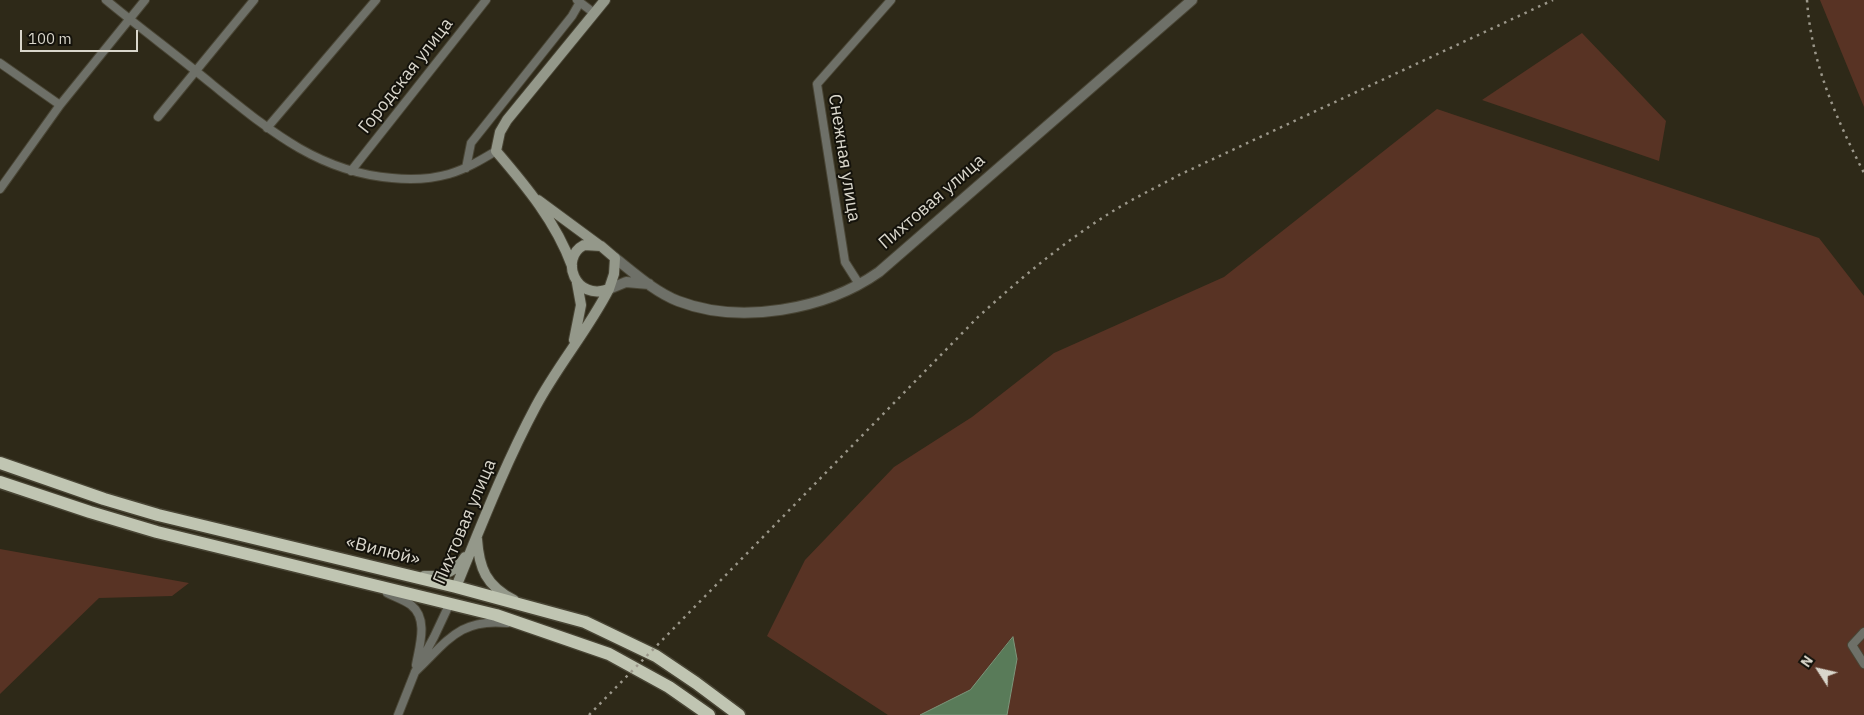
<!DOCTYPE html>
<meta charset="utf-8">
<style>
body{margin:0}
#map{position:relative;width:1864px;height:715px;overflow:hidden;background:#2e2918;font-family:"IBM Plex Sans",sans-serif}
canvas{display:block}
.north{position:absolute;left:1794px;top:645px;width:50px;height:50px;-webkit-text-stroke:4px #14120b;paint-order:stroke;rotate:305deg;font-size:14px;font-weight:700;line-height:20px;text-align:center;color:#d9d6cb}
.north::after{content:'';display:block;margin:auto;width:18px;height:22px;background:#d9d6cb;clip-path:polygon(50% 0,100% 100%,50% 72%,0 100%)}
.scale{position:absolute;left:20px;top:30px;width:118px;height:22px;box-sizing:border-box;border:2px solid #d9d6cb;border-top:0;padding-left:6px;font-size:15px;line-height:18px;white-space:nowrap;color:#d9d6cb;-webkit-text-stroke:4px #14120b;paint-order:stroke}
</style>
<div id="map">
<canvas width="1864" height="715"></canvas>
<div class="north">N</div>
<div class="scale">100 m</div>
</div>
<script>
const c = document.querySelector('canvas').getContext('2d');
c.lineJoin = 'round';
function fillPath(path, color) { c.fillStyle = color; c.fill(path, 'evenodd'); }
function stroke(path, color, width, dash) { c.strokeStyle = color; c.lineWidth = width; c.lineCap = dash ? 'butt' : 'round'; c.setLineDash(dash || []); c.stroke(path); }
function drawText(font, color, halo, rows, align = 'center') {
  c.font = font + ' "IBM Plex Sans",sans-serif'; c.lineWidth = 4; c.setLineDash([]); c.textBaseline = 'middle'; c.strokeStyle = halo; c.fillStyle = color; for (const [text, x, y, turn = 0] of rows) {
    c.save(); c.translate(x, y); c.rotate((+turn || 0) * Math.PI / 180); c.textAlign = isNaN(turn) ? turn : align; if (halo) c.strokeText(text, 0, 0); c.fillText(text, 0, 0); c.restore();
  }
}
const green = new Path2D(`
 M1820,0H1864V107Z
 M1582,33L1666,121L1659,161L1482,100Z
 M1437,109L1819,238L1864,296V715H1007L1017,659L1012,637L970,690L920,715H888L767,636L805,560L894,467L972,417L1054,353L1224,277Z
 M0,549L189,583L172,596L99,598L0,694Z`);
const water = new Path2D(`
 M1013,637L1017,659L1007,715H920L970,690Z`);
const minor = new Path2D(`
 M106,0C141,29 178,56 213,85C269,130 318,172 392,178C410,180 431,179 449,174C466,169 481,160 496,151
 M577,0L594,13
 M0,63L60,105
 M158,117L254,0
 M267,128L376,0
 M466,168L471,143L572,16L580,2
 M351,171L486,0
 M0,189L60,105L145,0
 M859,284L845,262L817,84L891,0
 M387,593C395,597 404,600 411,605C429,619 419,647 416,665
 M1864,632L1852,645L1864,664
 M415,672C447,642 459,618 507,623
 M398,715L415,672L434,637L450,603`);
const tertiary = new Path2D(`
 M615,258C634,273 655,292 678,301C740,325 825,310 879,272L1192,0
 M609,289L626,282L649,284`);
const secondary = new Path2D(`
 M538,200L599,245
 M584,245L601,246L615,258L614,274L609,289C575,302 559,258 584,245Z
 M572,266C556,222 526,186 496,151L500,132L507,120L605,0
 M574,340L581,305L577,283
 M477,539C479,568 486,586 514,600
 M424,576C441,577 456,572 465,557
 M456,587C481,526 505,464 536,406C558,365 588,330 609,289`);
const trunk = new Path2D(`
 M0,463L104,499L158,515L456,587L585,622L656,656L696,683L739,715
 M0,482L90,512L157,532L496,615L609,654L669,687L709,715`);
const rail = new Path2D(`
 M1807,0C1811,62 1836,118 1864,173
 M589,715L978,317C1022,277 1067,239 1118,208C1138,196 1159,186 1179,175L1553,0`);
const streetNames = [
 ["Городская улица",406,76,-52],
 ["Снежная улица",844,158,81],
 ["Пихтовая улица",932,202,-41],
 ["Пихтовая улица",465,522,-67],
 ["«Вилюй»",383,551,14]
];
fillPath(green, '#583324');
fillPath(water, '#597b59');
stroke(water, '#7f967b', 1);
stroke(minor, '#494535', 10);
stroke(tertiary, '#494535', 12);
stroke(secondary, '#494535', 12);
stroke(trunk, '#494535', 15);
stroke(minor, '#6e7068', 8);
stroke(tertiary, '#6e7068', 10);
stroke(secondary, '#94988a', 10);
stroke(trunk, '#c0c5b2', 12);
stroke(rail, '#9b978a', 2.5, [2.5, 5]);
drawText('18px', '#d9d6cb', '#14120b', streetNames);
</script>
